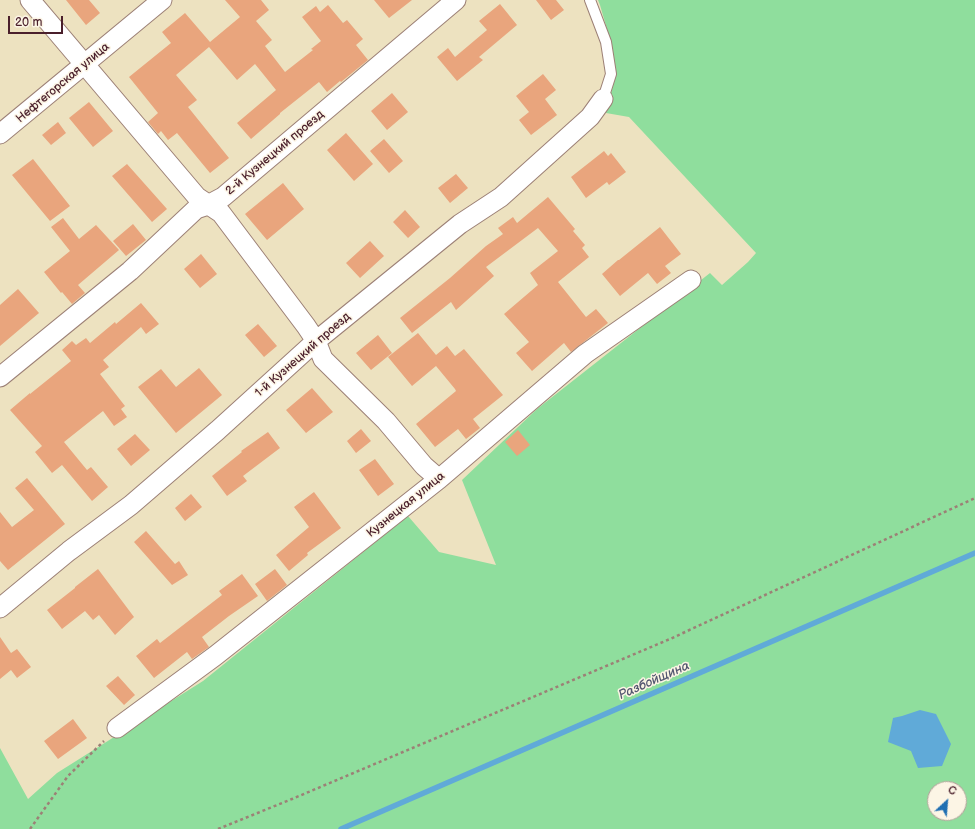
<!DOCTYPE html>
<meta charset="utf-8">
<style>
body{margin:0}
#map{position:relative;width:975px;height:829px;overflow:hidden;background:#ede2c0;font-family:"Balsamiq Sans",sans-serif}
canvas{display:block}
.north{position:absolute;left:927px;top:781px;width:40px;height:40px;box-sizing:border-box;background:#fcf5e5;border:1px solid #b59f9b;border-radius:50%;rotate:26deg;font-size:11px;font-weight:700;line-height:16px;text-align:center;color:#4a1f2b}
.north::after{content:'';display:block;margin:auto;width:14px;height:18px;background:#1f6fb2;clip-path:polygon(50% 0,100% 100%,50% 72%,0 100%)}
.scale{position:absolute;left:8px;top:16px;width:55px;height:18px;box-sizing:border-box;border:2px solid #4a1f2b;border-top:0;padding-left:5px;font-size:12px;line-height:14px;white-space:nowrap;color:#4a1f2b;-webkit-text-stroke:3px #fcf5e5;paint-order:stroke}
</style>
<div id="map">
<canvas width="975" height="829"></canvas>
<div class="north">С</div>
<div class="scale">20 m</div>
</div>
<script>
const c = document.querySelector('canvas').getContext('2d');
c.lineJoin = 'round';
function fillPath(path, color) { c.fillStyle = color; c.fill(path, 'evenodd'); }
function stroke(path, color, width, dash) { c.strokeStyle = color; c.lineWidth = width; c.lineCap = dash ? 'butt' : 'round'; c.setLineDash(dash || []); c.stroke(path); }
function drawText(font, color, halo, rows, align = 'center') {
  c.font = font + ' "Balsamiq Sans",sans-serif'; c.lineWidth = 3; c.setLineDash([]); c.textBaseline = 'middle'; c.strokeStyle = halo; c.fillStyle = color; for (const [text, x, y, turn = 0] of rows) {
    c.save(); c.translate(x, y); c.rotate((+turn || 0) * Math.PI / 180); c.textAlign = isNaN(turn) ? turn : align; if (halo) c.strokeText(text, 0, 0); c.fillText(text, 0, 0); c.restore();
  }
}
const green = new Path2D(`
 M598,0H975V829H0V748L28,799L57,773L203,681L408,516L439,552L496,565L462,480L537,409L710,273L722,285L748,262L756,253L629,117L606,113L605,106L612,90L614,64L611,43L600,5ZM935,789H959V813H935Z`);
const water = new Path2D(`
 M920,710L936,714L951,744L942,766L918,768L911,751L888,742L893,718L902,716Z`);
const stream = new Path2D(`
 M341,829L975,553`);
const building = new Path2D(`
 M66,0H89L100,13L86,25Z
 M225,0H261L269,10L256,21L272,40L265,46L285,72L313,50L311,49L321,41L302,17L316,6L320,12L328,5L343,23L347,20L363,39L356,45L368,60L341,82L340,81L327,92L319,82L280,113V114L251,139L237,123L276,90L255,64L237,80L209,47L176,75L197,100L188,107L229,158L210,173L177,133L168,140L161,131L158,134L148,122L158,113L129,77L171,43L162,32L185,13L210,42L240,17Z
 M374,0H412L389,18Z
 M536,0H556L564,10L551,20Z
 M500,4L517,25L479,57L483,60L457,81L437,57L448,48L455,57L487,30L479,21Z
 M543,74L556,90L545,99L557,115L531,135L519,120L529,112L516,96Z
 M392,93L408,112L387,130L371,111Z
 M89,102L113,131L93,147L69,118Z
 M58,122L66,133L51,145L42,135Z
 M346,133L373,164L354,181L327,150Z
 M384,139L403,161L389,173L370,151Z
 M604,151L608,156L611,153L626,172L609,185L607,182L586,198L571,177Z
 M33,159L70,206L50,221L12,175Z
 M127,164L167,209L152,222L112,176Z
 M456,174L468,188L450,203L438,188Z
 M283,183L304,209L267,240L245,214Z
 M548,197L575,229L573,231L585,245L582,248L589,257L558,282L586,317L596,309L608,323L571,352L564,343L532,371L516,353L529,342L504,314L538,285L530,273L558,251L538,228L486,267L494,276L456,310L451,302L412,333L400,318L450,278L486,246L503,234L498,228L513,217L517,223Z
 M405,210L420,227L408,238L393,222Z
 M63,218L79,239L96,225L119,250L78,285L85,293L72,304L62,292L61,293L44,272L70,251L51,227Z
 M133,224L146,240L126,256L113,241Z
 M660,227L681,254L665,266L671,273L657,284L648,273L620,296L602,274L618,260H619Z
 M370,241L384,256L360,278L346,263Z
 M201,254L217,274L200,288L184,269Z
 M18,289L39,313L0,346V305Z
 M141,303L159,324L146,334L141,327L103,360L109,367L100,374L125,406L121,409L127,417L114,426L103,411L64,442L87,470L91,467L108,487L92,501L62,465L52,473L35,452L42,446L10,410L30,393V394L71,361L62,350L72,341L76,345L86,338L90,343L115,322L116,324Z
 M258,324L277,346L264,357L245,335Z
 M418,333L436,355L447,346L455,356L464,349L503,395L473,419L480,428L466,439L458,429L435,447L416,424L456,391L455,389L436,366L412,386L388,357Z
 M378,335L392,353L371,370L356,353Z
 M199,368L222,395L176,433L138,387L161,369L176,387Z
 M312,388L333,412L306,433L286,410Z
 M361,429L371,441L356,453L347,441Z
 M518,430L530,445L517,456L505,442Z
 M268,432L280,448L243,476L247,481L227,496L212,476L242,452L241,451Z
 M135,434L150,450L131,466L117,449Z
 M375,459L394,484L378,496L359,470Z
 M27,478L65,524L8,570L0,561V512L12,527L34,510L15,488Z
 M314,492L341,528L307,553L308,555L289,571L276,555L309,527L294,507Z
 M191,494L202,507L185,521L175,508Z
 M146,531L175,564L179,561L188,575L172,585L134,542Z
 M98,569L134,617L115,635L99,615L93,620L85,611L62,629L47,610L75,588V587Z
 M275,569L287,585L267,601L255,584Z
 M242,574L258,596L229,616L202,637L209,647L192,659L187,652L154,678L136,656L157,639L160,643L222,595L219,591Z
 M0,637L11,653L17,649L31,667L17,678L11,670L0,679Z
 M118,676L135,695L124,705L106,686Z
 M73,719L87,738L58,759L44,741Z`);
const path = new Path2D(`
 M30,829L68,776L104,741
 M218,829L292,799L670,639L975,498`);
const lane = new Path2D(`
 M590,0L606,42L611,74L603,99`);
const street = new Path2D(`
 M30,0L197,197L221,213L306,326L316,341L323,359L386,421L424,466L439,479
 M0,134L162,0
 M0,377L130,271L196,209L208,205L223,197L456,0
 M0,608L69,551L131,505L218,430L316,341L460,224L501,197L590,117L603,99
 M117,728L215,656L439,479L585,354L691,280`);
const streetNames = [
 ["Нефтегорская улица",63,83,-40],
 ["2-й Кузнецкий проезд",275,153,-40],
 ["1-й Кузнецкий проезд",303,355,-41],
 ["Кузнецкая улица",406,505,-39]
];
const waterNames = [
 ["Разбойщина",654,681,-24]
];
fillPath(green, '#8fde9d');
fillPath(water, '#60aad8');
stroke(stream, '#60aad8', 5.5);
fillPath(building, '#e9a57d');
stroke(lane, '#9c8076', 12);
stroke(street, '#9c8076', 21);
stroke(path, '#9c8076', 2.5, [3, 3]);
stroke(lane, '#fff', 10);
stroke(street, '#fff', 19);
drawText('12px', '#4a1f2b', '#fcf5e5', streetNames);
drawText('italic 13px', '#535770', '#fcf5e5', waterNames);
</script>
